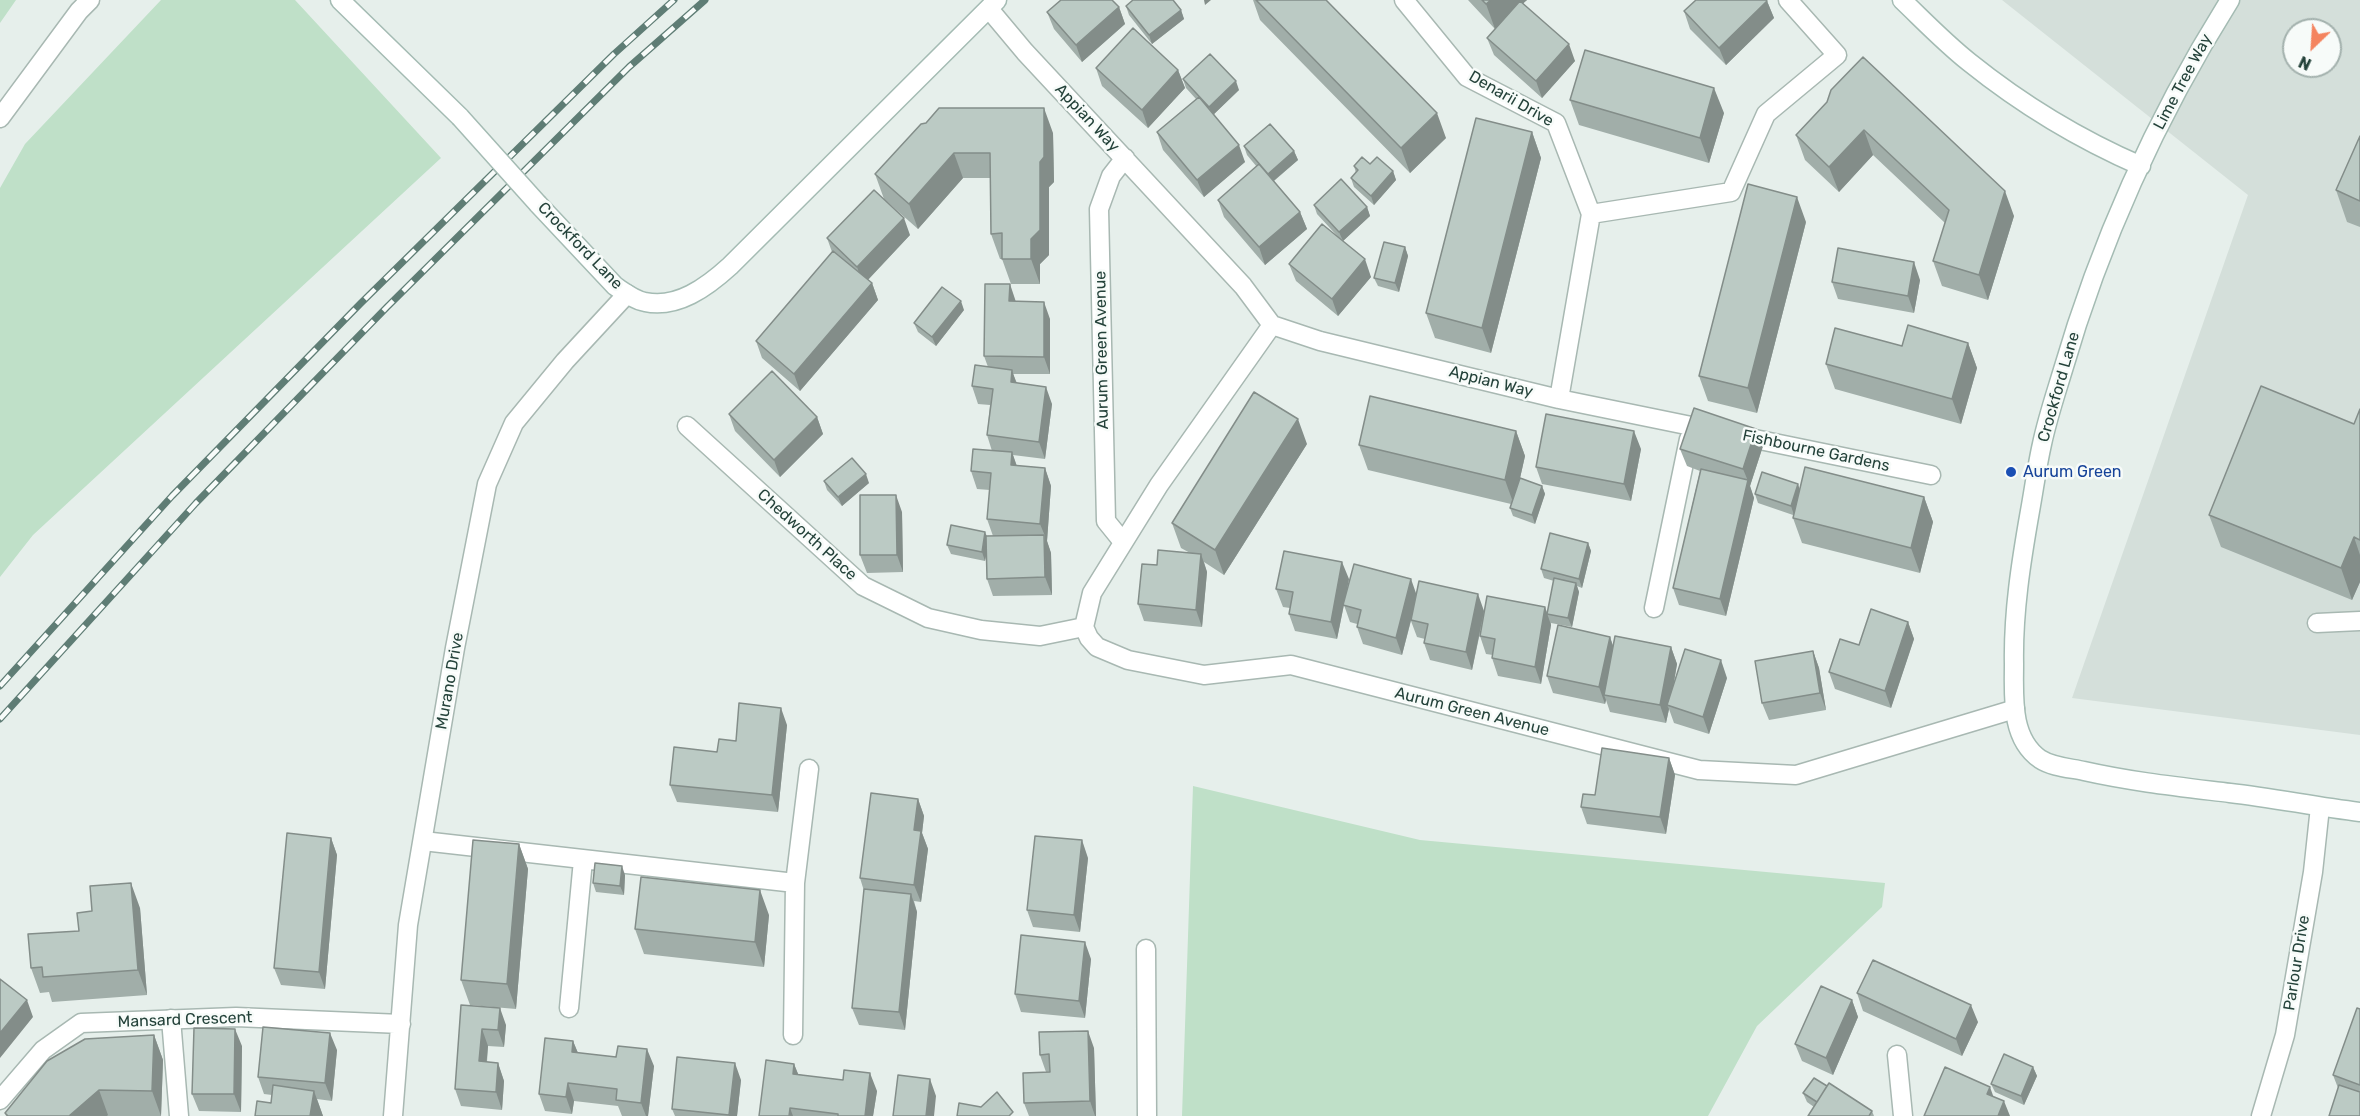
<!DOCTYPE html>
<style>
body{margin:0}
#map{position:relative;width:2360px;height:1116px;overflow:hidden;background:#e6efeb;font-family:Rubik,sans-serif}
canvas{display:block}
.north{position:absolute;left:2282px;top:18px;width:60px;height:60px;box-sizing:border-box;background:#f7fbf9;border:2px solid #a3b1ad;border-radius:50%;rotate:205deg;font-size:16px;font-weight:700;line-height:24px;text-align:center;color:#24423a}
.north::after{content:'';display:block;margin:auto;width:21px;height:27px;background:#f4845f;clip-path:polygon(50% 0,100% 100%,50% 72%,0 100%)}
</style>
<div id="map">
<canvas width="2360" height="1116"></canvas>
<div class="north">N</div>
</div>
<script>
const c = document.querySelector('canvas').getContext('2d');
c.lineJoin = 'round';
function fillPath(path, color) { c.fillStyle = color; c.fill(path, 'evenodd'); }
function stroke(path, color, width, dash) { c.strokeStyle = color; c.lineWidth = width; c.lineCap = dash ? 'butt' : 'round'; c.setLineDash(dash || []); c.stroke(path); }
function drawText(font, color, halo, rows, align = 'center') {
  c.font = font + ' Rubik,sans-serif'; c.lineWidth = 5; c.setLineDash([]); c.textBaseline = 'middle'; c.strokeStyle = halo; c.fillStyle = color; for (const [text, x, y, turn = 0] of rows) {
    c.save(); c.translate(x, y); c.rotate((+turn || 0) * Math.PI / 180); c.textAlign = isNaN(turn) ? turn : align; if (halo) c.strokeText(text, 0, 0); c.fillText(text, 0, 0); c.restore();
  }
}
const built = new Path2D(`
 M2002,0H2360V735L2072,698L2248,195ZM2294,30H2330V66H2294Z`);
const green = new Path2D(`
 M0,0H16L0,23Z
 M161,0H295L441,158L33,535L0,577V188L25,144Z
 M1193,786L1420,840L1885,883L1882,907L1757,1026L1708,1116H1182Z`);
const lane = new Path2D(`
 M2317,623L2360,621
 M423,841L795,883
 M569,1008L583,860
 M171,1019L179,1116
 M793,1035L795,883L809,769
 M1897,1055L1903,1116`);
const street = new Path2D(`
 M1404,0L1467,77L1556,123L1591,214
 M989,9L1025,52L1243,286L1272,325L1320,341L1559,399L1931,475
 M0,118L79,11L90,0
 M1591,214L1731,192L1766,114L1837,55L1788,0
 M1272,325L1159,485L1092,593L1084,627L1089,638L1097,647L1128,660L1204,675L1291,665L1699,770L1796,775L2015,709
 M1559,399L1591,214
 M687,426L863,586L928,618L981,630L1040,636L1084,627
 M1123,542L1106,521L1099,209L1111,176L1125,158
 M1654,608L1689,439
 M1146,949L1147,1116
 M0,1100L43,1050L81,1023L236,1017L401,1024
 M393,1116L408,925L455,648L487,484L514,423L565,361L627,294
 M2261,1116L2285,1035L2313,872L2320,807`);
const secondary = new Path2D(`
 M340,0L460,117
 M1902,0C1924,21 1945,43 1969,62C2020,103 2081,140 2141,166
 M2230,0C2157,116 2100,242 2062,373C2055,396 2047,420 2042,444C2037,466 2034,489 2030,511C2021,562 2013,613 2014,664C2014,696 2010,738 2040,759C2052,767 2070,768 2084,771C2133,782 2181,787 2230,793C2274,798 2317,807 2360,812
 M538,204L615,286C624,292 634,300 645,302C677,309 707,287 730,266L997,0`);
const rail = new Path2D(`
 M0,686L172,496L361,303L614,54L674,0
 M0,719L196,503L387,307L629,67L705,0`);
const secondaryBridge = new Path2D(`
 M460,117L538,204`);
const wall = new Path2D(`
 M1253,0H1256L1446,138L1410,173L1260,20Z
 M1468,0H1527L1523,3L1575,61L1542,98L1494,55L1487,38L1495,29Z
 M1767,1L1774,18L1726,65L1690,29L1684,11Z
 M1126,6L1181,10L1184,19L1152,44L1129,15Z
 M1119,7L1125,24L1082,62L1054,29L1047,12Z
 M1096,68L1178,70L1185,88L1148,128L1102,86Z
 M1183,79L1239,90L1214,114L1245,162L1204,197L1163,150L1157,132L1196,99L1186,88Z
 M1570,100L1724,113L1709,163L1579,125Z
 M1827,102L2014,216L1988,300L1942,286L1933,261L1945,223L1873,155L1839,192L1805,160L1796,135Z
 M926,123L1053,133L1054,182L1049,187V255L1040,264V284H1011L1002,259H1000L991,234L990,178H963L918,229L884,199L875,174Z
 M1532,132L1541,158L1491,353L1435,338L1426,313Z
 M2360,136V227L2347,222L2336,190Z
 M1244,146L1294,151L1298,160L1274,181L1300,212L1307,229L1265,265L1224,217L1218,200L1257,167L1247,155Z
 M1370,164L1393,171L1396,180L1374,205L1354,187L1351,178L1356,173L1354,166Z
 M1314,205L1367,207L1370,216L1343,241L1371,277L1338,316L1296,281L1289,264L1341,240L1317,214Z
 M1806,222L1757,413L1708,401L1699,376Z
 M910,235L868,280L872,283L878,300L800,391L762,358L756,341L832,252L827,238Z
 M1405,247L1408,256L1399,292L1378,286L1374,278Z
 M1920,280L1914,313L1838,299L1832,282Z
 M1016,301L1050,319V374H1013L1017,383L1052,404L1045,459L1013,455L1017,466L1045,468L1051,486L1047,541L1051,553L1052,595L993,596L987,579L986,556L985,561L951,554L947,545L987,536H993L987,519L990,490L977,489L971,471L992,451L987,435L990,405L978,404L972,386L988,367L984,356Z
 M964,310L936,346L918,332L914,323Z
 M1968,343L1977,368L1961,424L1835,389L1826,364L1902,346Z
 M2360,409V582L2352,600L2221,547L2209,515L2354,424Z
 M729,414L817,417L823,434L780,477L735,431Z
 M1516,431L1525,456L1520,478L1542,486L1545,494L1535,524L1513,516L1510,508L1511,504L1368,470L1359,445Z
 M1307,444L1224,575L1204,562L1207,572L1202,627L1144,621L1138,604L1157,565L1190,553L1181,548L1172,523Z
 M1763,446L1750,486L1754,498L1726,616L1679,605L1673,588L1700,471L1687,466L1680,449Z
 M1641,449L1631,501L1542,484L1536,467Z
 M824,481L869,483L842,506L827,490Z
 M1800,489L1924,497L1933,522L1920,573L1802,543L1793,518V515L1758,503L1755,494Z
 M902,512L903,572L867,573L860,555Z
 M1588,543L1591,551L1582,588L1577,586L1579,592L1572,627L1551,623V625L1541,684L1498,676L1492,658L1493,655L1486,654L1480,636L1483,619L1472,670L1430,660L1424,643L1425,639L1417,637L1411,621L1402,655L1363,644L1357,627V624L1350,622L1344,605L1337,639L1295,631L1289,614L1290,608L1283,607L1276,589L1349,579L1345,600L1416,594L1484,611L1545,607L1547,613L1554,581L1544,578L1541,569Z
 M1908,622L1914,639L1891,708L1835,689L1829,672L1859,645Z
 M1610,637L1613,646L1671,647L1677,664L1673,687L1727,678L1709,734L1674,723L1669,709L1666,723L1610,712L1606,700L1605,704L1553,693L1547,676Z
 M1813,651L1819,668L1826,710L1769,720L1762,703Z
 M787,725L778,812L677,802L670,785L717,752L736,741Z
 M1669,758L1675,775L1666,834L1587,824L1581,807Z
 M918,799L924,816L922,833L928,849L921,902L914,901L917,912L905,1030L859,1025L852,1008L864,891L860,878Z
 M331,838L337,855L325,989L281,985L274,968Z
 M519,844L528,869L516,1009L470,1005L461,980Z
 M1088,858L1080,932L1033,927L1027,910Z
 M625,875L624,895L596,892L593,883Z
 M140,908L147,995L52,1002L49,992L40,993L31,968L79,931Z
 M769,915L764,967L644,954L635,929Z
 M1091,959L1085,1018L1021,1012L1015,994Z
 M1857,993L1978,1022L1962,1056L1863,1011Z
 M1852,1000L1858,1017L1833,1075L1802,1061L1795,1044Z
 M461,1005L506,1025L504,1047L488,1046L487,1062L498,1063L504,1081L502,1110L461,1106L455,1089Z
 M2360,1009V1116L2338,1088L2333,1075Z
 M154,1035L163,1060L161,1116H6L5,1113Z
 M573,1041L578,1053L654,1066L648,1116H622L618,1106L574,1101L572,1114L545,1111L539,1094Z
 M242,1046L241,1112L199,1111L192,1094Z
 M1094,1048L1096,1116H1029L1024,1103L1050,1072H1046L1040,1055Z
 M337,1050L332,1101L317,1099L323,1116L271,1103L272,1095L264,1094L258,1077Z
 M794,1064L798,1074L877,1091L873,1116H759Z
 M2033,1067L2037,1076L2024,1105L1995,1092L1991,1084Z
 M741,1080L737,1116H675L672,1109Z
 M1827,1086L1872,1111L1874,1116H1808L1814,1107L1807,1102L1803,1093Z`);
const shadedWall = new Path2D(`
 M1204,0H1211L1205,5Z
 M1491,0H1527L1495,29L1486,4Z
 M1767,1L1774,18L1726,65L1719,48Z
 M1119,7L1125,24L1082,62L1076,45Z
 M1181,10L1184,19L1152,44L1149,35Z
 M1569,44L1575,61L1542,98L1536,81Z
 M1178,70L1185,88L1148,128L1142,110Z
 M1236,81L1239,90L1212,116L1209,107Z
 M1714,88L1724,113L1709,163L1700,138Z
 M1044,108L1053,133L1054,182L1049,187V255L1040,264V284L1031,259V239L1040,162Z
 M1437,113L1446,138L1410,173L1401,148Z
 M1864,130L1873,155L1839,192L1829,167Z
 M1532,132L1541,158L1491,353L1482,328Z
 M1239,145L1245,162L1204,197L1197,180Z
 M1294,151L1298,160L1271,183L1268,174Z
 M954,153L963,178L918,229L909,204Z
 M1393,171L1396,180L1374,205L1371,196Z
 M2005,191L2014,216L1988,300L1979,275Z
 M1797,197L1806,222L1757,413L1748,388Z
 M1367,207L1370,216L1343,241L1339,232Z
 M1300,212L1307,229L1265,265L1259,247Z
 M904,218L910,235L863,285L857,267Z
 M1405,247L1408,256L1399,292L1395,283Z
 M1365,259L1371,277L1338,316L1332,299Z
 M1914,262L1920,280L1914,313L1908,296Z
 M872,283L878,300L800,391L794,374Z
 M1010,284L1016,302L1009,301Z
 M961,301L964,310L936,346L932,337Z
 M1044,302L1050,319V374L1044,357Z
 M1968,343L1977,368L1961,424L1952,399Z
 M1012,370L1018,388L1011,382Z
 M1046,387L1052,404L1045,459L1039,442Z
 M817,417L823,434L780,477L774,460Z
 M1298,419L1307,444L1224,575L1215,550Z
 M1756,429L1763,446L1750,486L1754,498L1726,616L1720,599L1748,481L1743,469Z
 M1516,431L1525,456L1514,505L1505,480Z
 M1634,431L1641,449L1631,501L1624,484Z
 M1012,452L1018,470L1011,465Z
 M1045,468L1051,486L1047,541L1051,553L1052,595L1045,577V536L1040,524Z
 M866,474L869,483L842,506L838,497Z
 M1798,484L1801,493L1794,515L1791,506Z
 M1542,486L1545,494L1535,524L1532,515Z
 M896,495L902,512L903,572L897,555Z
 M1924,497L1933,522L1920,573L1911,548Z
 M985,532L989,541L985,561L982,552Z
 M2354,537L2360,555V582L2352,600L2341,568Z
 M1588,543L1591,551L1582,588L1579,579Z
 M1201,554L1207,572L1202,627L1196,610Z
 M1342,562L1349,579L1337,639L1331,622Z
 M1411,579L1417,596L1402,655L1396,638Z
 M1576,583L1579,592L1572,627L1568,618Z
 M1478,594L1484,611L1472,670L1466,652Z
 M1545,607L1551,625L1541,684L1535,667Z
 M1908,622L1914,639L1891,708L1885,691Z
 M1610,637L1616,655L1604,695L1606,700L1605,704L1599,687Z
 M1671,647L1677,664L1670,706L1667,705L1669,709L1666,723L1660,705Z
 M1813,651L1819,668L1826,710L1820,693Z
 M1721,660L1727,678L1709,734L1703,717Z
 M781,708L787,725L778,812L772,795Z
 M1669,758L1675,775L1666,834L1660,817Z
 M918,799L924,816L922,833L928,849L921,902L914,885V830Z
 M331,838L337,855L325,989L319,972Z
 M1082,840L1088,858L1080,932L1074,915Z
 M519,844L528,869L516,1009L507,984Z
 M622,866L625,875L624,895L620,886Z
 M131,883L140,908L147,995L138,970Z
 M760,890L769,915L764,967L755,942Z
 M911,894L917,912L905,1030L899,1012Z
 M1085,942L1091,959L1085,1018L1079,1001Z
 M27,1000L33,1017L0,1058V1033Z
 M1852,1000L1858,1017L1833,1075L1826,1058Z
 M1971,1005L1978,1022L1962,1056L1956,1039Z
 M500,1008L506,1025L504,1047L498,1030Z
 M235,1029L242,1046L241,1112L234,1094Z
 M482,1029L488,1046L485,1079L479,1061Z
 M1088,1031L1094,1048L1096,1116H1095L1090,1101Z
 M330,1033L337,1050L332,1101L325,1083Z
 M154,1035L163,1060L161,1116L152,1091Z
 M573,1041L580,1058L572,1052Z
 M647,1049L654,1066L648,1116H646L641,1103Z
 M498,1063L504,1081L502,1110L496,1092Z
 M735,1063L741,1080L737,1116H729Z
 M794,1064L801,1081L793,1074Z
 M2033,1067L2037,1076L2024,1105L2021,1096Z
 M870,1073L877,1091L873,1116H865Z
 M930,1079L936,1096L934,1116H926Z
 M568,1083L574,1101L572,1114L566,1097Z
 M1990,1087L1996,1104L1987,1094Z
 M99,1090L108,1115L107,1116H69Z
 M314,1091L323,1116H310Z
 M2004,1101L2010,1116H1998Z
 M790,1108L793,1116H789Z`);
const building = new Path2D(`
 M1061,0H1112L1119,7L1076,45L1047,12Z
 M1133,0H1173L1181,10L1149,35L1126,6Z
 M1256,0H1326L1437,113L1401,148Z
 M1482,0H1491L1486,4Z
 M1696,0H1766L1767,1L1719,48L1684,11Z
 M1520,1L1569,44L1536,81L1487,38Z
 M1133,28L1178,70L1142,110L1096,68Z
 M1585,50L1714,88L1700,138L1570,100Z
 M1210,54L1236,81L1209,107L1183,79Z
 M1863,57L2005,191L1979,275L1933,261L1949,210L1864,130L1829,167L1796,135L1827,102L1831,90Z
 M1199,97L1239,145L1197,180L1157,132Z
 M939,108H1044V157L1040,162V230L1031,239V259H1002V233L991,234L990,153H954L909,204L875,174L921,124L926,123Z
 M1476,118L1532,132L1482,328L1426,313Z
 M1270,124L1294,151L1268,174L1244,146Z
 M2360,136V201L2336,190Z
 M1362,157L1370,164L1377,157L1393,171L1371,196L1351,178L1358,170L1354,166Z
 M1259,164L1300,212L1259,247L1218,200Z
 M1341,179L1367,207L1339,232L1314,205Z
 M1748,184L1797,197L1748,388L1699,376Z
 M874,190L904,218L857,267L827,238Z
 M1322,224L1365,259L1332,299L1289,264Z
 M1384,242L1405,247L1395,283L1374,278Z
 M1838,248L1914,262L1908,296L1832,282Z
 M833,251L872,283L794,374L756,341Z
 M985,284H1010L1009,301L1044,302V357L984,356Z
 M942,287L961,301L932,337L914,323Z
 M1908,325L1968,343L1952,399L1826,364L1835,328L1902,346Z
 M975,365L1012,370L1011,382L1046,387L1039,442L987,435L993,389L972,386Z
 M772,371L817,417L774,460L729,414Z
 M2261,386L2354,424L2360,409V540L2354,537L2341,568L2209,515Z
 M1254,392L1298,419L1215,550L1172,523Z
 M1370,396L1516,431L1505,480L1359,445Z
 M1694,408L1756,429L1743,469L1680,449Z
 M1546,414L1634,431L1624,484L1536,467Z
 M973,449L1012,452L1011,465L1045,468L1040,524L987,519L991,473L971,471Z
 M852,458L866,474L838,497L824,481Z
 M1805,467L1924,497L1911,548L1793,518Z
 M1701,469L1748,480L1720,599L1673,588Z
 M1762,472L1798,484L1791,506L1755,494Z
 M1520,478L1542,486L1532,515L1510,508Z
 M860,495H896L897,555H860Z
 M951,525L985,532L982,552L947,545Z
 M1550,533L1588,543L1579,579L1541,569Z
 M1044,535L1045,577L987,579L986,536Z
 M1158,550L1201,554L1196,610L1138,604L1142,564L1157,565Z
 M1284,551L1342,562L1331,622L1289,614L1293,592L1276,589Z
 M1354,564L1411,579L1396,638L1357,627L1361,610L1343,605Z
 M1554,578L1576,583L1568,618L1547,614Z
 M1419,581L1478,594L1466,652L1424,643L1428,624L1411,620Z
 M1487,596L1545,607L1535,667L1492,658L1495,639L1480,636Z
 M1871,609L1908,622L1885,691L1829,672L1840,639L1859,645Z
 M1558,625L1610,637L1599,687L1547,676Z
 M1615,636L1671,647L1660,705L1604,695Z
 M1685,649L1721,660L1703,717L1667,705Z
 M1813,651L1820,693L1762,703L1755,661Z
 M739,703L781,708L772,795L670,785L674,747L717,752L719,739L736,741Z
 M1602,748L1669,758L1660,817L1581,807L1583,794L1595,795Z
 M871,793L918,799L914,830L921,831L914,885L860,878Z
 M287,833L331,838L319,972L274,968Z
 M1035,836L1082,840L1074,915L1027,910Z
 M473,840L519,844L507,984L461,980Z
 M595,863L622,866L620,886L593,883Z
 M641,877L760,890L755,942L635,929Z
 M131,883L138,970L43,977L42,967L31,968L28,934L79,931L77,913L92,911L90,886Z
 M864,889L911,894L899,1012L852,1008Z
 M1021,935L1085,942L1079,1001L1015,994Z
 M1873,960L1971,1005L1956,1039L1857,993Z
 M0,979L27,1000L0,1033Z
 M1821,986L1852,1000L1826,1058L1795,1044Z
 M461,1005L500,1008L498,1030L482,1029L479,1061L498,1063L496,1092L455,1089Z
 M2357,1008L2360,1009V1085L2333,1075Z
 M263,1027L330,1033L325,1083L258,1077Z
 M194,1028L235,1029L234,1094H192Z
 M1088,1031L1090,1101L1024,1103L1023,1073L1050,1072L1049,1054L1040,1055L1039,1032Z
 M154,1035L152,1091L99,1090L69,1116H8L5,1113L47,1061L85,1039Z
 M545,1038L573,1041L572,1052L616,1057L618,1046L647,1049L641,1103L616,1100L617,1089L568,1083L566,1097L539,1094Z
 M2004,1054L2033,1067L2021,1096L1991,1084Z
 M677,1057L735,1063L729,1115L672,1109Z
 M766,1060L794,1064L793,1074L843,1080L844,1070L870,1073L865,1116H838V1114L790,1108L789,1116H759Z
 M1945,1067L1990,1087L1987,1094L2004,1101L1998,1116H1924Z
 M898,1075L930,1079L926,1116H893Z
 M1814,1078L1827,1086L1817,1102L1803,1093Z
 M1829,1083L1872,1111L1869,1116H1808Z
 M273,1085L314,1091L310,1116H255L257,1101L271,1103Z
 M2339,1085L2360,1092V1116H2329Z
 M997,1092L1013,1112L1009,1116H957L959,1103L981,1107Z`);
const markers = [
 [2011,472,6,"#1a4fb4"]
];
const streetNames = [
 ["Lime Tree Way",2183,82,-62],
 ["Denarii Drive",1511,99,30],
 ["Appian Way",1087,118,47],
 ["Crockford Lane",580,246,46],
 ["Aurum Green Avenue",1102,350,-91],
 ["Appian Way",1491,382,14],
 ["Crockford Lane",2059,387,-74],
 ["Fishbourne Gardens",1816,451,12],
 ["Chedworth Place",807,535,42],
 ["Murano Drive",450,681,-80],
 ["Aurum Green Avenue",1472,712,14],
 ["Parlour Drive",2297,963,-81],
 ["Mansard Crescent",185,1020,-2]
];
const transitNames = [
 ["Aurum Green",2023,472]
];
fillPath(built, '#d4dfda');
fillPath(green, '#bfe0c8');
stroke(lane, '#a8b8b2', 21);
stroke(street, '#a8b8b2', 21);
stroke(secondary, '#a4bbb3', 21);
stroke(lane, '#fff', 18);
stroke(street, '#fff', 18);
stroke(secondary, '#fff', 18);
stroke(rail, '#5f7d75', 7);
stroke(rail, '#f7fbf9', 4.5, [14]);
stroke(secondaryBridge, '#a4bbb3', 21, []);
stroke(secondaryBridge, '#fff', 18);
fillPath(wall, '#a1aea9');
fillPath(shadedWall, '#838d89');
fillPath(building, '#bbcac4');
stroke(building, '#838d89', 1.5);
for (const [x, y, r, color] of markers) { const dot = new Path2D(); dot.arc(x, y, r, 0, 2 * Math.PI); c.fillStyle = color; c.fill(dot); stroke(dot, '#f7fbf9', 2); }
drawText('16px', '#24423a', '#f7fbf9', streetNames);
drawText('16px', '#164399', '#f7fbf9', transitNames, 'left');
</script>
